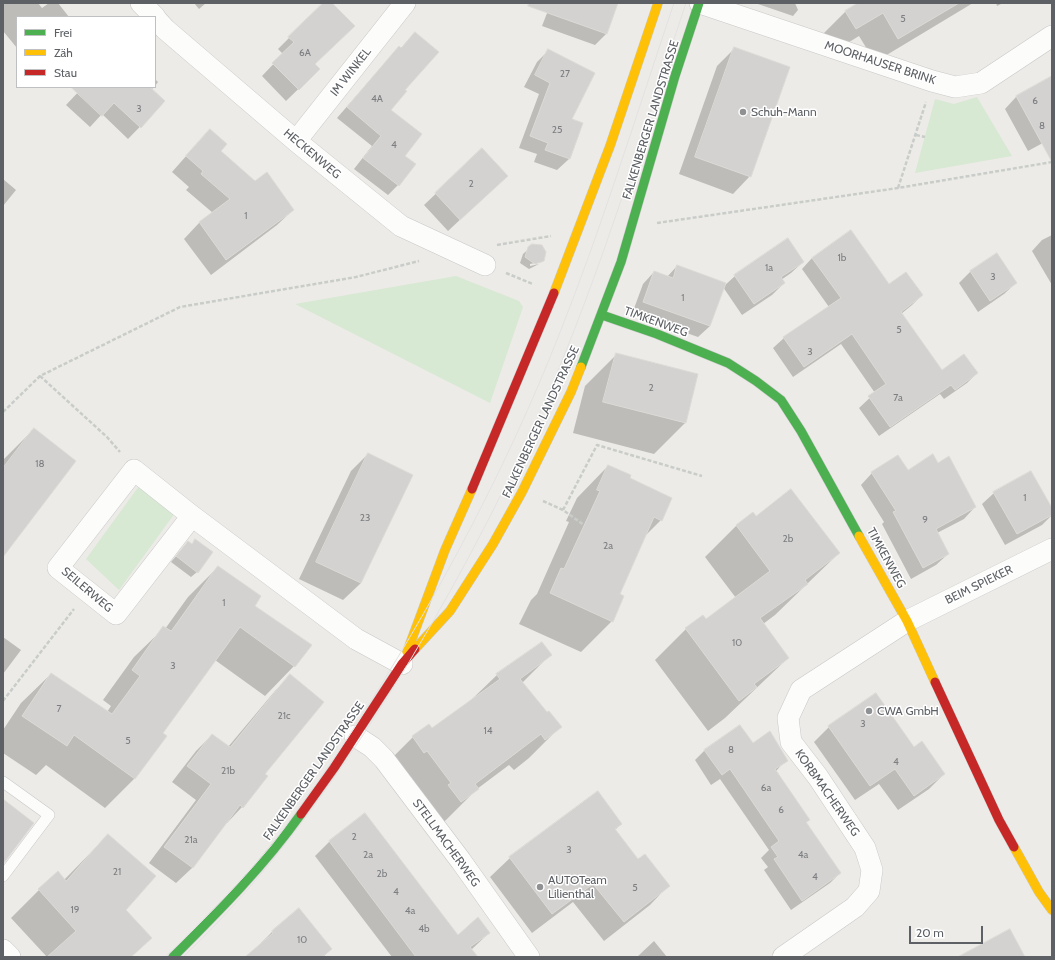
<!DOCTYPE html>
<meta charset="utf-8">
<style>
body{margin:0}
#map{position:relative;width:1055px;height:960px;overflow:hidden;background:#edebe7;font-family:Cabin,sans-serif}
canvas{display:block}
.frame{position:absolute;inset:0;border:4px solid #5d6165;pointer-events:none}
.legend{position:absolute;left:16px;top:16px;width:140px;height:72px;box-sizing:border-box;background:#fff;border:1px solid #bec0c1;margin:0;padding:5px 7px;list-style:none;font-size:12px;color:#5d6165}
.legend li{display:flex;align-items:center;gap:8px;height:20px}
.legend b{width:20px;border:1px solid #bec0c1}
.scale{position:absolute;left:909px;top:926px;width:74px;height:18px;box-sizing:border-box;border:2px solid #5d6165;border-top:0;padding-left:5px;font-size:12px;line-height:14px;white-space:nowrap;color:#5d6165;-webkit-text-stroke:3px #fff;paint-order:stroke}
</style>
<div id="map">
<canvas width="1055" height="960"></canvas>
<div class="frame"></div>
<ul class="legend">
<li><b style="height:5px;background:#4caf50"></b>Frei</li>
<li><b style="height:5px;background:#ffc107"></b>Zäh</li>
<li><b style="height:5px;background:#c62828"></b>Stau</li>
</ul>
<div class="scale">20 m</div>
</div>
<script>
const c = document.querySelector('canvas').getContext('2d');
c.lineJoin = 'round';
function fillPath(path, color) { c.fillStyle = color; c.fill(path, 'evenodd'); }
function stroke(path, color, width, dash) { c.strokeStyle = color; c.lineWidth = width; c.lineCap = dash ? 'butt' : 'round'; c.setLineDash(dash || []); c.stroke(path); }
function drawText(font, color, halo, rows, align = 'center') {
  c.font = font + ' Cabin,sans-serif'; c.lineWidth = 3; c.setLineDash([]); c.textBaseline = 'middle'; c.strokeStyle = halo; c.fillStyle = color; for (const [text, x, y, turn = 0] of rows) {
    c.save(); c.translate(x, y); c.rotate((+turn || 0) * Math.PI / 180); c.textAlign = isNaN(turn) ? turn : align; if (halo) c.strokeText(text, 0, 0); c.fillText(text, 0, 0); c.restore();
  }
}
const green = new Path2D(`
 M977,97L1012,156L915,173L935,99L954,104Z
 M456,276L519,301L523,307L490,403L295,304Z
 M139,486L175,513L119,590L86,559Z`);
const shadow = new Path2D(`
 M3,3H38L42,8L49,3H58L69,17H17V48L3,31Z
 M194,3H206L199,9Z
 M324,3H331L314,64L319,69L286,101L262,76L283,54L278,49Z
 M551,3H617L607,33L595,45L542,26Z
 M755,3H795L798,10L793,16Z
 M860,3H973L875,62L859,36L833,52L822,35L846,11Z
 M996,3H1003L997,6Z
 M415,33L404,90L389,110L404,156L398,185L388,195L354,169L372,146L337,118L389,58L399,48L400,49Z
 M734,49L750,176L733,194L679,174L717,66Z
 M548,51L570,120L582,124L569,159L557,170L534,162L537,154L519,148L539,94L524,87L537,62Z
 M1052,77V138L1028,151L1005,109L1016,97Z
 M155,79L158,82L155,86Z
 M83,87H154L151,90L164,102L128,139L102,114L90,127L66,105Z
 M195,146L220,151L255,182L293,210L277,225L211,275L184,239L199,223L213,213L186,190L189,187L172,172Z
 M482,150L495,187L448,231L424,205Z
 M3,179L16,190L3,206Z
 M1052,235V285L1032,251L1042,240Z
 M533,245L543,260L540,263V262L530,264V266L539,264L529,269L520,263L523,254Z
 M812,258L889,286L922,295L912,305L901,314L942,371L977,373L967,383L944,399L940,394L879,436L859,408L875,393L841,344L793,377L773,348L784,338L829,307L802,269Z
 M803,262L791,273L781,280L784,283L772,295L742,315L723,287L710,326L698,337L632,314L643,284L654,272L667,277L677,266L723,287L735,276Z
 M971,271L1016,283L1004,294L978,312L959,283Z
 M616,355L697,375L685,423L654,454L573,433L585,386Z
 M34,429L3,556V460Z
 M368,454L361,583L343,600L299,579L351,471Z
 M938,464L975,507L964,519L937,533L948,554L936,565L911,579L882,524L884,522L861,485L872,473L907,472Z
 M608,466L628,479L661,520L643,538L618,594L612,621L581,652L519,624L531,600L537,594L569,522L566,521L577,498Z
 M994,493L1052,510V515L1042,525L1005,545L982,504Z
 M753,514L756,517L839,553L775,615L763,624L788,658L725,718L708,731L655,660L686,629L706,621L736,598L705,557L736,526Z
 M196,540L197,572L191,577L171,562L188,542L191,545Z
 M218,567L253,606L294,666L265,696L215,660L162,733L166,736L134,779L105,808L46,765L36,775L3,753V730L21,703L51,674L107,712L111,706L103,700L134,657L164,628L165,629L188,597Z
 M3,637L21,650L3,674Z
 M550,655L522,683L547,714L560,727L529,758L514,770L509,765L477,789L446,820L429,833L382,768L413,737L428,726L432,730L468,703L497,675Z
 M290,676L264,774L242,807L227,823L226,822L192,868L176,883L149,863L196,800L172,782L196,751L212,735L228,747L275,691Z
 M829,727L944,774L929,789L898,810L879,784L855,800L814,742Z
 M752,744L786,760L776,771L809,820L806,823L840,873L830,883L791,910L764,870L768,867L761,858L769,850L720,779L711,785L695,760L705,750Z
 M365,815L458,937L489,933L471,950L477,957H392L315,856L329,842Z
 M621,824L615,830L638,860L669,885L650,905L604,941L573,902L532,933L490,877L510,858Z
 M108,835L124,910L151,938L131,957H47L11,918L39,890L64,880Z
 M299,909L331,949L323,957H246L262,944L261,943L272,932Z
 M654,941L667,957H637Z`);
const building = new Path2D(`
 M323,3H332L355,26L315,64L320,69L299,90L272,63L294,42L288,37Z
 M529,3H618L607,34L528,6Z
 M858,3H959L898,39L883,13L856,29L845,11Z
 M415,32L439,52L405,90L407,91L391,110L422,134L405,156L416,164L399,186L363,158L381,136L347,107L399,46L401,48Z
 M734,47L790,67L751,177L695,157Z
 M548,49L595,73L572,119L583,123L570,159L545,150L548,143L530,136L550,83L535,75Z
 M1052,76V162L1016,96Z
 M71,87H150L165,101L141,128L114,103L102,116Z
 M210,129L227,144L221,151L255,181L267,172L294,210L226,260L199,222L230,199L201,174L203,171L186,156Z
 M482,148L508,176L460,220L435,193Z
 M851,230L889,284L906,272L923,295L901,312L942,370L964,354L978,373L955,390L951,385L890,427L868,396L886,384L852,334L804,367L783,337L841,298L812,258Z
 M788,238L804,262L781,277L785,283L754,304L734,275Z
 M532,244L542,245L546,252L544,261L535,264L525,257L528,247Z
 M997,253L1017,283L990,301L970,271Z
 M677,265L726,283L710,326L643,302L654,271L673,278Z
 M616,353L698,374L686,423L603,402Z
 M34,428L76,461L3,557V468Z
 M368,453L413,475L361,583L316,562Z
 M933,454L938,463L949,456L976,507L936,529L949,554L923,568L893,512L896,511L871,472L898,455L908,470Z
 M608,465L631,475L630,478L672,498L662,521L654,517L620,594L624,596L613,622L550,593L561,568L564,569L600,491L597,490Z
 M1031,471L1052,508V515L1017,534L993,492Z
 M791,489L840,553L805,580L808,584L760,618L789,658L754,684L757,687L739,701L685,628L703,615L706,619L770,571L736,525L753,512L756,516Z
 M195,539L213,552L198,573L176,556L188,541L192,544Z
 M218,566L261,596L255,606L312,645L295,667L240,627L163,733L167,736L135,779L74,735L67,746L22,716L51,673L112,714L140,676L132,670L163,626L171,631Z
 M542,642L552,655L520,679L547,712L549,711L562,727L545,740L541,734L475,784L479,789L461,802L448,785L451,783L427,751L424,753L412,736L429,724L432,728L500,679L496,674Z
 M290,674L324,702L265,774L268,776L243,808L240,805L193,868L164,847L211,784L187,766L212,734L230,747Z
 M876,693L914,747L922,741L945,774L914,796L895,769L870,786L828,726Z
 M740,725L753,743L770,731L788,761L775,769L810,820L806,822L841,873L802,901L774,859L778,857L771,847L779,841L730,769L722,775L704,750Z
 M598,791L622,824L615,829L638,859L645,854L670,886L624,922L593,884L552,914L509,857Z
 M3,799L34,823L3,864Z
 M365,813L458,935L478,917L490,933L470,947L478,957H416L329,841Z
 M108,834L156,876L126,910L152,938L131,957H47L76,931L38,889L58,871L66,881Z
 M299,908L332,949L322,957H245L273,933L272,931Z
 M1010,929L1025,957H958Z`);
const path = new Path2D(`
 M916,135L925,137
 M898,188L926,102
 M657,223L898,188L1052,162
 M497,245L551,236
 M506,273L533,284
 M40,376L107,437L120,452
 M3,412L40,376L180,307L356,277L419,261
 M543,501L563,510L584,525
 M563,510L597,445L702,476
 M3,701L74,609`);
const lane = new Path2D(`
 M3,782L49,815L3,876`);
const street = new Path2D(`
 M141,3L155,17
 M700,3L932,81L955,87L981,83L1052,36
 M155,18L165,29L296,141L401,226L485,265
 M296,141L405,3
 M192,516L116,614L58,568L134,470L192,516L356,639L402,664
 M355,736L372,747L384,759L461,861L529,957
 M3,950L10,957
 M783,957L855,907L869,891L872,870L865,848L818,777L791,742L788,718L801,690L907,621L1052,549`);
const fast = new Path2D(`
 M602,315L657,334L728,363L756,381L781,400L801,431L859,536
 M581,367L621,262L675,76L699,3
 M173,957C219,911 264,866 301,814`);
const slow = new Path2D(`
 M554,293L610,146L658,3
 M859,536L907,621L935,682
 M415,649L450,611L493,544L522,492L571,392L581,367
 M407,652L445,550L472,489
 M1014,847L1039,892L1052,910`);
const jam = new Path2D(`
 M472,489L554,293
 M935,682L999,820L1014,847
 M301,814L334,768L402,664L415,649`);
const tram = new Path2D(`
 M165,957C200,924 233,890 264,854C275,842 284,828 294,814C321,778 347,740 371,701C443,586 507,466 557,340C601,230 636,116 674,3
 M183,957C254,890 311,814 365,732C426,639 480,541 527,441C593,300 637,150 686,3`);
const markers = [
 [743,112,4,"#8f9192"],
 [869,711,4,"#8f9192"],
 [540,887,4,"#8f9192"]
];
const numberNames = [
 ["5",903,19],
 ["6A",305,53],
 ["27",565,74],
 ["4A",377,99],
 ["6",1035,101],
 ["3",139,109],
 ["8",1042,126],
 ["25",557,130],
 ["4",394,145],
 ["2",471,184],
 ["1",246,216],
 ["1b",842,258],
 ["1a",769,268],
 ["3",993,277],
 ["1",683,298],
 ["5",899,330],
 ["3",810,352],
 ["2",651,388],
 ["7a",898,398],
 ["18",40,464],
 ["1",1025,498],
 ["23",365,518],
 ["9",925,520],
 ["2b",788,539],
 ["2a",608,546],
 ["1",224,603],
 ["10",737,643],
 ["3",173,666],
 ["7",59,709],
 ["21c",284,716],
 ["3",863,724],
 ["14",488,731],
 ["5",128,741],
 ["8",731,750],
 ["4",896,762],
 ["21b",228,771],
 ["6a",766,788],
 ["6",781,810],
 ["2",354,837],
 ["21a",191,840],
 ["3",569,850],
 ["2a",368,855],
 ["4a",803,855],
 ["21",117,872],
 ["2b",382,874],
 ["4",815,877],
 ["5",635,888],
 ["4",396,892],
 ["19",75,910],
 ["4a",410,911],
 ["4b",424,929],
 ["10",302,940]
];
const streetNames = [
 ["MOORHAUSER BRINK",880,63,18],
 ["IM WINKEL",351,72,-52],
 ["FALKENBERGER LANDSTRASSE",651,120,-73],
 ["HECKENWEG",312,154,40],
 ["TIMKENWEG",656,322,20],
 ["FALKENBERGER LANDSTRASSE",541,422,-65],
 ["TIMKENWEG",886,558,61],
 ["BEIM SPIEKER",979,585,-26],
 ["SEILERWEG",87,590,40],
 ["FALKENBERGER LANDSTRASSE",314,771,-55],
 ["KORBMACHERWEG",827,793,55],
 ["STELLMACHERWEG",446,843,54]
];
const poiNames = [
 ["Schuh-Mann",751,112],
 ["CWA GmbH",877,711],
 ["AUTOTeam",548,880],
 ["Lilienthal",548,894]
];
fillPath(green, '#d7e8d3');
fillPath(shadow, '#0003');
fillPath(building, '#d3d2d0');
stroke(building, '#dcdad6', 1);
stroke(lane, '#c8c8c8', 12);
stroke(street, '#c8c8c8', 22);
stroke(fast, '#c8c8c8', 10);
stroke(slow, '#c8c8c8', 10);
stroke(jam, '#c8c8c8', 10);
stroke(path, '#c9cdca', 2.5, [4, 2]);
stroke(lane, '#fcfcfb', 11);
stroke(street, '#fcfcfb', 21);
stroke(fast, '#4caf50', 9);
stroke(slow, '#ffc107', 9);
stroke(jam, '#c62828', 9);
stroke(tram, '#e3e2e2', 1);
for (const [x, y, r, color] of markers) { const dot = new Path2D(); dot.arc(x, y, r, 0, 2 * Math.PI); c.fillStyle = color; c.fill(dot); stroke(dot, '#fff', 1.5); }
drawText('10px', '#7c7e81', null, numberNames);
drawText('12px', '#5d6165', '#fff', streetNames);
drawText('12px', '#5d6165', '#fff', poiNames, 'left');
</script>
